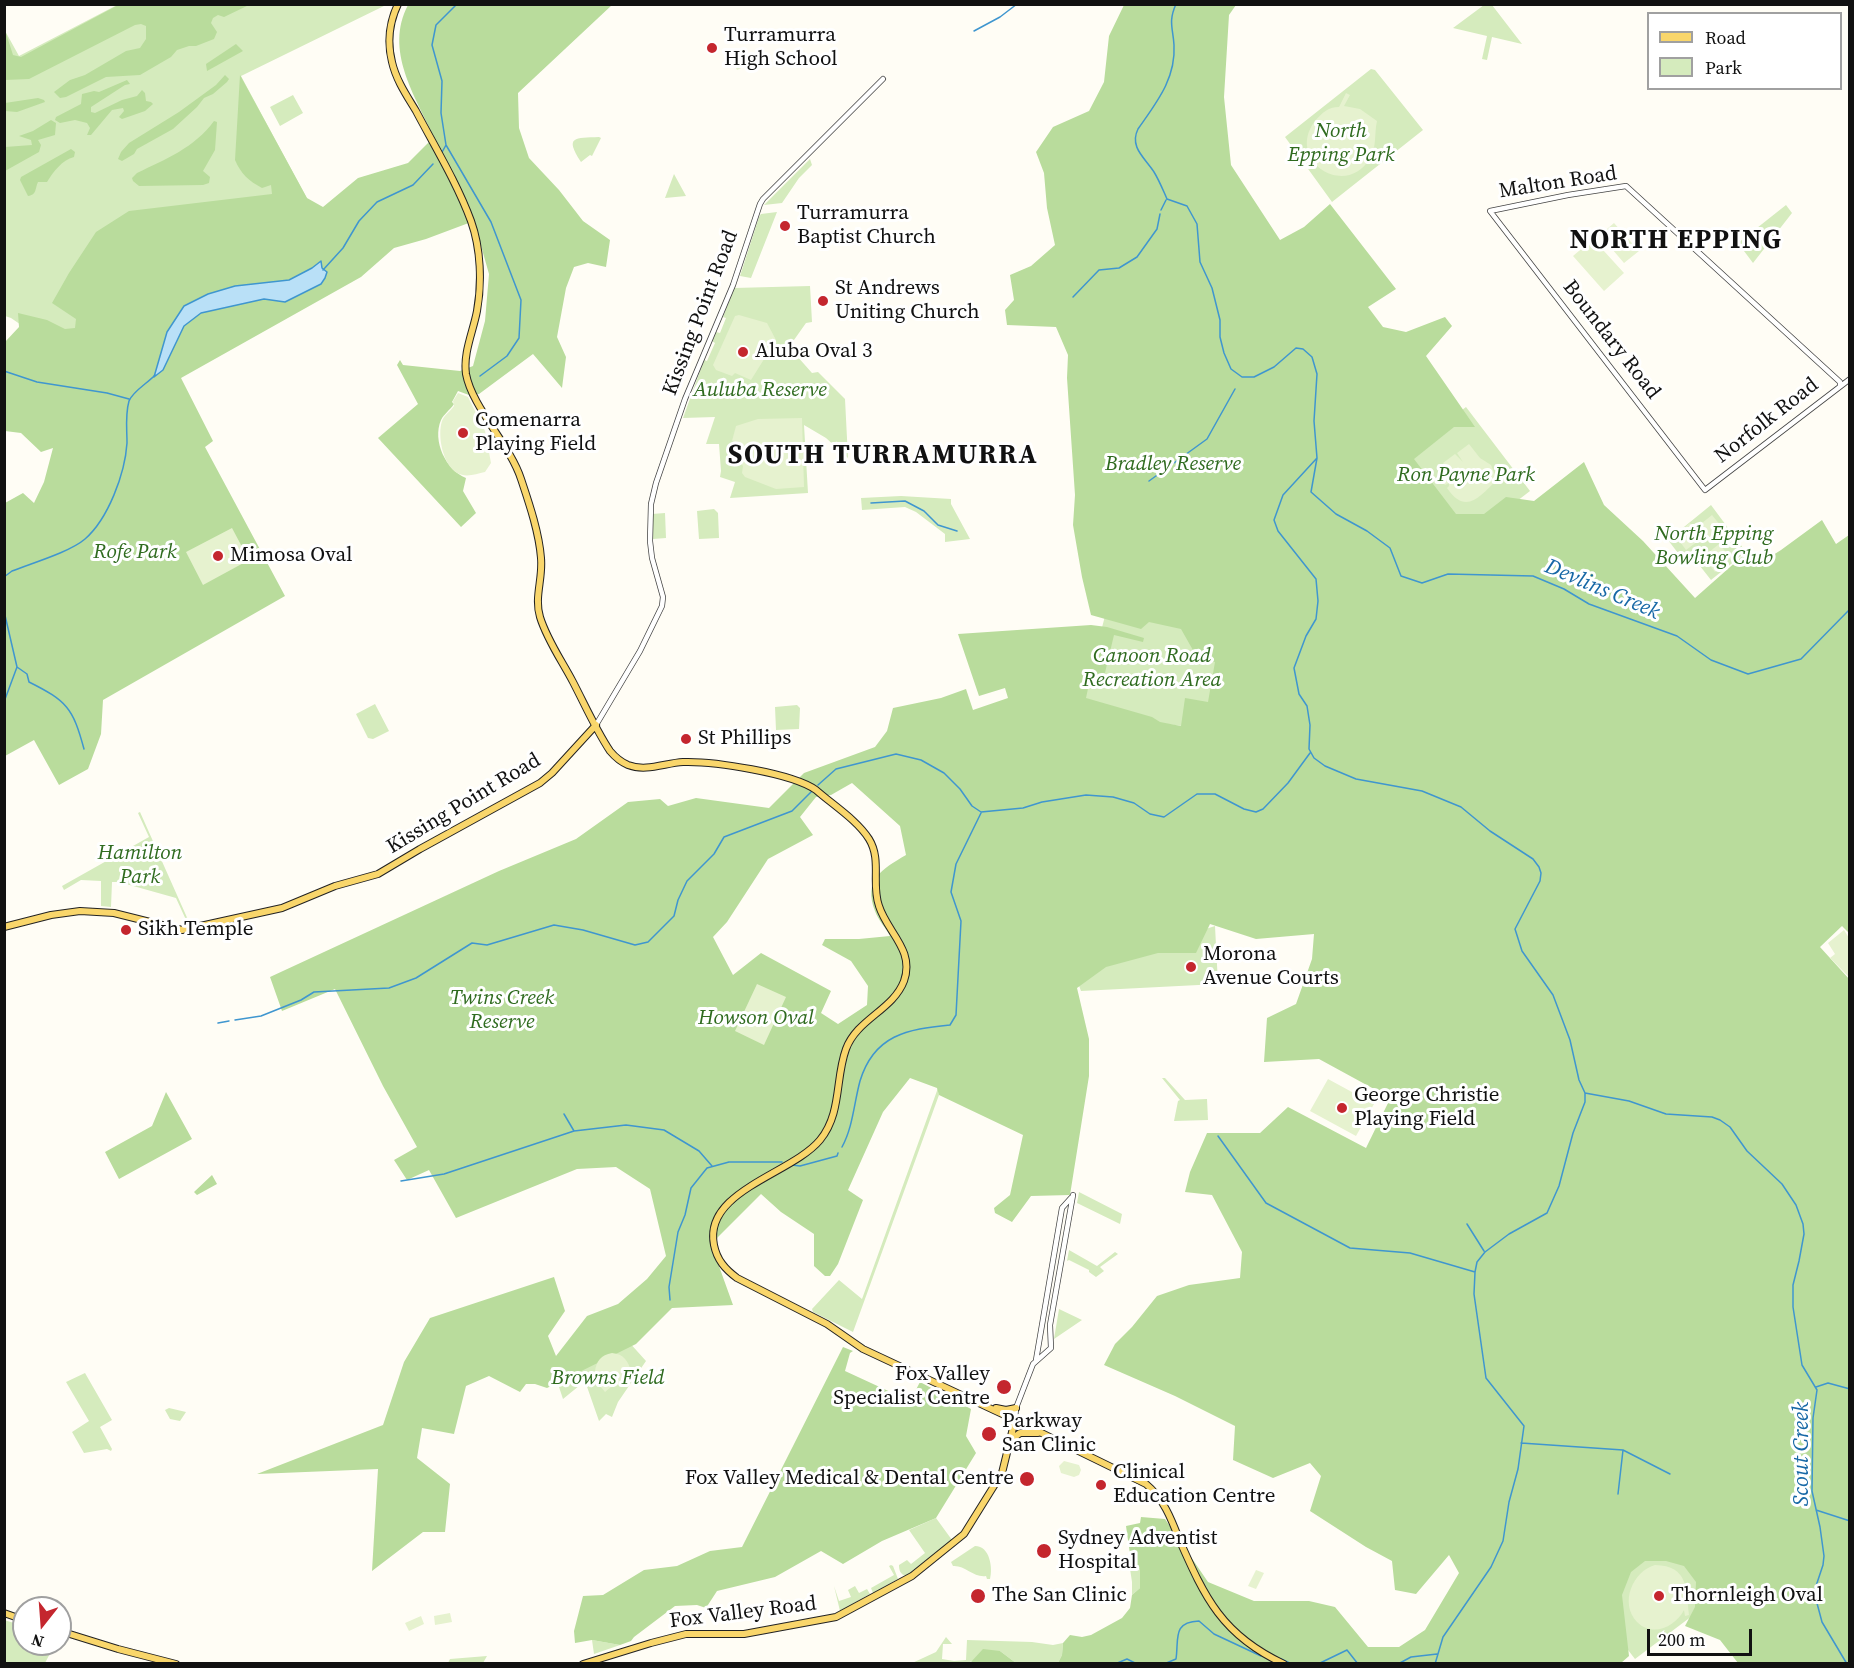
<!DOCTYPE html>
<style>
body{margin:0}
#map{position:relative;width:1854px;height:1668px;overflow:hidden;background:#fffdf5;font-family:"Source Serif 4",serif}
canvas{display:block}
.frame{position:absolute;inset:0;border:6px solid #111;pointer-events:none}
.legend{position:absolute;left:1647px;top:12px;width:195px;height:78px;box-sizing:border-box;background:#fff;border:2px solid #a0a0a0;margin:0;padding:8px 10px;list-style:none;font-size:18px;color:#111}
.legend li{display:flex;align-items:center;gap:12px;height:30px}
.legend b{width:30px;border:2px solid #a0a0a0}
.north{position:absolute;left:12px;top:1596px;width:60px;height:60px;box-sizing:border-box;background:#fff;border:2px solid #a0a0a0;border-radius:50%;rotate:197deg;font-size:16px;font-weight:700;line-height:24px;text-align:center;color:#111}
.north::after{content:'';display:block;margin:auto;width:21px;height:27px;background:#c4262e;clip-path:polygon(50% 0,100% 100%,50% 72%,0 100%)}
.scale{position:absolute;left:1647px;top:1629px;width:105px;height:27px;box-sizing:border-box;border:3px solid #111;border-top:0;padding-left:8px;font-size:18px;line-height:21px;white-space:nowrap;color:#111;-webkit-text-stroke:4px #fff;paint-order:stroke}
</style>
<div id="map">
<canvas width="1854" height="1668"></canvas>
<div class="frame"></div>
<ul class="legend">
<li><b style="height:8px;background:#f9d66b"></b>Road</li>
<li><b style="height:16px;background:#d5ebbd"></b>Park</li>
</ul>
<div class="north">N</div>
<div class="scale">200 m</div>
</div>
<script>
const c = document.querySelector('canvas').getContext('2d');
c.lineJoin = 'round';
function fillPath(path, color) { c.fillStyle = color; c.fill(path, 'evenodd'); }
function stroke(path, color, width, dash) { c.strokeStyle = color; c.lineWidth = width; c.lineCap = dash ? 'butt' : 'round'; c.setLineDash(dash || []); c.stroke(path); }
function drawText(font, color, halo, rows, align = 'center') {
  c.font = font + ' "Source Serif 4",serif'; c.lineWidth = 6; c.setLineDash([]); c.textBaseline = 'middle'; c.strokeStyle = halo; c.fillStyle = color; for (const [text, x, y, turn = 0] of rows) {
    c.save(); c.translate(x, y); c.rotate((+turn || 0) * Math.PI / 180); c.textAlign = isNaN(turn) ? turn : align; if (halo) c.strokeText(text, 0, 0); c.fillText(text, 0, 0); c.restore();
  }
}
const green = new Path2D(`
 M117,5H386L241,76L352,282L59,351L11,318L5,316L4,29L19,56Z
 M1484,5H1492L1522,44L1492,37L1487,60L1482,59L1487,36L1453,28Z
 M1371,69L1375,70L1423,130L1332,202L1285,137Z
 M293,95L303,113L280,126L270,107Z
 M599,137L601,138L592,156L590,155L581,162C564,136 575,138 599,137Z
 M810,159L812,165L799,178L782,203L764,205Z
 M674,174L686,196L665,198Z
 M1786,205L1792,213L1753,263L1738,243Z
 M777,212L751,278L740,276L759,217L761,214Z
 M810,286L812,322L806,323L789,347L812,373L818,372L845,399L848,458L826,438L804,425L808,493L730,498L735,482L720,477L721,471L719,444H706L715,417L683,418L704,360L707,361L715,343L712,341L716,332L720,333L726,318L723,317L734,288Z
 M1466,407L1530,491L1464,542L1399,458Z
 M901,496L951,499V504L970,539L945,542V534L916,512L905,507L862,510L861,498Z
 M1711,505L1746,552L1711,580L1689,552L1681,557L1668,540Z
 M714,509L718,513L719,538L699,539L697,511Z
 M665,513L666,538L653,539L652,514Z
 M1105,616L1161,621L1183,627L1217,659L1209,704L1182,726L1152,722L1083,700Z
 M375,704L389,731L373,739L368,738L356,714Z
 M797,705L800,708L799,729L776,730L775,707Z
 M140,812L189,922H187L176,898L119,882H112L111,907L101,906V881L81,880L64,890L62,886L149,837L138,813Z
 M1215,926L1218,984L1081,991L1074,972Z
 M1162,1078H1165L1185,1100L1207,1099L1208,1120L1174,1121L1178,1101L1180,1100Z
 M938,1088L939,1095L853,1332L813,1312L812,1309L839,1280L862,1299Z
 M1079,1192L1122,1214L1120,1224L1077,1203Z
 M1069,1250L1097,1266L1115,1252L1118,1254L1100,1267L1104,1271L1096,1277L1089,1272V1270L1069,1260L1067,1261Z
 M1059,1309L1082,1320L1054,1339Z
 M628,1341L646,1361L618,1402L612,1417L606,1414L599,1421L585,1381L563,1399L558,1384Z
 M85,1373L112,1420L100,1427L112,1449L111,1451L107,1449L84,1453L72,1432L89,1421L66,1382Z
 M169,1408L186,1412L180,1421L170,1419L165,1410Z
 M936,1518L952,1540L906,1576C900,1574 899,1570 899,1565L907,1560L911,1564L925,1553L909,1530Z
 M1670,1527L1710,1580L1696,1613L1635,1659L1584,1593Z
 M975,1546C990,1546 993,1568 990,1579H987L986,1576C974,1578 965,1565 953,1566L951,1562Z
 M1131,1561L1140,1570V1588L1132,1595V1582L1129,1562Z
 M891,1565L893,1566L898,1579L873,1593L871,1588L894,1575L889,1566Z
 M834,1586L839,1601L851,1597L848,1590L855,1586L859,1593L867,1589L870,1594L840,1611Z
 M4,1620L24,1626V1644H55L45,1663H5Z
 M946,1637L952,1644H943L942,1659L954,1661L966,1660L967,1640L1032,1642L1053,1645L1063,1643L1062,1655L1058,1663H1016L1000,1651L967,1663L910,1664L936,1652Z
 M592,1640L620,1645L594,1654Z
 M487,1656L483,1663H448L450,1659Z`);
const forest = new Path2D(`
 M120,4L249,5L224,17L218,15L213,18L211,23L217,32L214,39L196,46H189L177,50L171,57L140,75L106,77L66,97L60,98L54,92L70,80L85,75L126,51L140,48L146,39V26L141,24L135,25L29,79L5,80V30L13,55L21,57Z
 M408,5H612L518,93L519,128L529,158L559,190L583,221L610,240L606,267L588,263L574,267L566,288L557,337L566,357L562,388L533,354L479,394L469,395L458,391L452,402L454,404C450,410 444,414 441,420C432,441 446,470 466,478L463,491L476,513L461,527L378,438L418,404L397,365L400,360L403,365L460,371L473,366L485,321L489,274L474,221L426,239L394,248L361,277L181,378L213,441L205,447L285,596L103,700L101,734L88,769L59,785L34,740L5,756V503L23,493L34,503L44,482L53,448L41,452L21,433L5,431V342L19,327L18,313L47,320L65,329L75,328L76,319L52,303L69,273L96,232L129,211L272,194L271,185L262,188C249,181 241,174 235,160L240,75L307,198L323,207L358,178L408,163L434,137C415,96 384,50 408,5Z
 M1124,5H1236L1229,15L1224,97L1231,165L1280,240L1304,227L1330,204L1396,289L1368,307L1383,327L1406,332L1445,317L1452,326L1426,356L1475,427H1454L1414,459L1456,514H1484L1506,497L1534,501L1584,462L1604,505L1643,541L1695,598L1747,552L1762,562L1781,550L1822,520L1836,544L1849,535V933L1842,926L1820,947L1850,980L1849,1663H1738L1720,1640L1685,1626L1695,1607L1696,1582L1684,1566L1666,1561H1645L1631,1572L1622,1595L1629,1656L1621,1663H1058L1062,1655L1063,1643L1070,1635L1082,1637L1091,1635L1122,1618L1130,1608L1132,1595L1140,1588V1570L1131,1561L1126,1526L1140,1523L1141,1517L1165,1519L1208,1582L1254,1601H1309L1335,1607L1368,1647H1399L1425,1630L1459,1573L1449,1555L1416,1594L1395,1590L1392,1561L1366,1547L1310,1511L1321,1476L1310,1463L1273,1478L1233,1460L1235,1426L1175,1396L1104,1365L1115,1344L1132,1327L1157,1296L1189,1285L1240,1278L1242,1252L1212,1195L1185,1192L1190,1172L1207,1133H1260L1288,1107L1366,1148L1388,1103L1385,1095L1319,1059L1264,1062L1267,1018L1296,1004L1312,959L1314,934L1256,939L1210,924L1196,953H1158L1106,967L1077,988L1089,1039V1076L1070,1195L1031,1196L1012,1222L995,1213L994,1208L1010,1195L1023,1135L939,1095L937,1088L910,1078L883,1112L848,1190L863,1200L838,1264L830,1276H825L814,1266V1234L781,1212L761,1194L711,1244L733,1305L672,1308L636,1344L547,1388L535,1384H526L520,1392L489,1376L466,1386L454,1434L422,1428L417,1458L450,1484L445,1532H423L372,1571L378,1469L257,1474L383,1425L404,1362L430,1318L554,1277L565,1311L548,1336L556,1356L587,1316L618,1304L647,1279L666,1256L650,1189L616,1167L577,1169L456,1218L429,1170L407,1180L394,1160L417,1147L383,1086L335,989L282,1011L270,977L499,871L576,839L628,802L660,799L668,806L696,798L769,808L804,773L875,747L887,731L893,708L941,698L966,689L973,710L1008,698L1005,688L979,696L958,634L1091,625L1107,627L1144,638L1143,642L1114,635L1103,681L1090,679L1086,698L1152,717L1160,722L1181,726L1185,698L1208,702L1215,662L1198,659L1181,629L1149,622L1141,629L1091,615L1082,577L1073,525L1075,495L1067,378L1068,355L1056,327L1007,325L1005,310L1014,300L1010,275L1031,266L1055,245L1047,208L1044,173L1036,152L1053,127L1089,111L1104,82L1109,36ZM852,783L900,826L906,855C882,869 863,880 875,911C878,920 886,928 890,936L859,939H825L822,945L851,961L868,986L867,1005L838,1024L821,1013L831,991L761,953L733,975L713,937L727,922L768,859L813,835L800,817L816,797L831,795Z
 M236,44L243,51L207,71L206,64Z
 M225,75L229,79L227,82L213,94L204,98L197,107L173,129L137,149L134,154L122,161L118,159L121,152L129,143L179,112L216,85Z
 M127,80L130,84L125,85L91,107V112L95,113L122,100L137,96L142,90L145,93L146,101L151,102L153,104L145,111L122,119L119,117L124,111L123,108L112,110L91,135H87L90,128L87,123L75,120L60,123L55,120L56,117L81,104L82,94L94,91L99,92Z
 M38,98L44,100L45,102L17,112L5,111V103Z
 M51,120L56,123L55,135L38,140L41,145L39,152L5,171V147L32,145L31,140L19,136L33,131Z
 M214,121L217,122L215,150L203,171L210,177L209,183L203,185L139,186L133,181L132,178L137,173C166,159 194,148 214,121Z
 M71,149L75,152L74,157C62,160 53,172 47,182H38C35,188 37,195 28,196L20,180L21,177Z
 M166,1092L192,1139L119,1179L105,1152L152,1126Z
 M212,1175L217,1184L197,1195L194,1192Z
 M843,1347L853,1351L850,1353L845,1371L910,1401L920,1382L971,1409L966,1436L976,1453L936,1518L882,1541L843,1564L821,1551L775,1577L717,1591L706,1608L697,1605L675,1606L634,1637L631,1641L620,1645L592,1640L575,1643L574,1631L583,1596L603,1595L644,1570L677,1566L710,1551L742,1547Z
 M983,1649L1000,1651L1016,1663H967L971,1662Z`);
const pitch = new Path2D(`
 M742,48L750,64L737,70L729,54Z
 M1346,93L1350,95L1344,106L1360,109L1377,121C1374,134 1377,146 1370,158C1346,200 1285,160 1315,121C1322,113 1328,107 1339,107Z
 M1614,223L1639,251L1624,263L1600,235Z
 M1593,239L1624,273L1604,291L1573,256Z
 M739,315L767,323L776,340L751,380L735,373L732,376L716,370L713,365L735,316Z
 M458,393L468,397L485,431L491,463L485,472C476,474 466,478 457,473C443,465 437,436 442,421C444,415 450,412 454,406L453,401Z
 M802,418L804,487L776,489L745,477L742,473L743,466L738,460L736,465L732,460L736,459L741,445L732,441L736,426L758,419Z
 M1469,444L1480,458L1491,465L1497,480C1480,496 1466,516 1447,488L1449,486V483L1445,485L1438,475L1445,470L1449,475L1451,474L1443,463L1455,454L1463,462L1457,453Z
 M1712,515L1725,531L1710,543L1697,527Z
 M1690,523L1701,539L1686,550L1675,535Z
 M232,528L249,560L203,585L186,552Z
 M1719,544L1731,558L1715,572L1703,557Z
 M1844,930L1849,938V977L1830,958L1835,954L1828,943Z
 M757,984L786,997L764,1045L735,1031Z
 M1328,1079L1374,1104L1356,1136L1310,1111Z
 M612,1353C624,1354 628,1361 631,1371L622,1384L611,1387L605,1392L591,1375L595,1372C596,1361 601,1355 612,1353Z
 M1064,1461L1079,1465L1081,1470L1079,1475L1074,1477L1061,1473L1059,1466Z
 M1655,1565C1689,1566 1686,1589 1689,1615L1685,1616L1684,1610C1676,1626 1653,1638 1637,1622C1619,1603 1633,1571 1655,1565Z
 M1256,1570L1264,1573L1256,1589L1248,1586Z
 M450,1613L452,1622L435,1625L434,1616Z
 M421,1616L424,1624L409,1631L405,1623Z`);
const water = new Path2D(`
 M321,261L322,268L327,272L325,278L321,284L285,302L264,299L201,313L184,326L163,370L154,377L167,332L184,306L208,294L235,286L289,280L312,268Z`);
const stream = new Path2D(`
 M1176,4C1168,22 1173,28 1174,45C1176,79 1156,103 1138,129C1129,147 1145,158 1154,172C1159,180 1163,190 1167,199L1187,206L1197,224L1200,262L1212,288L1220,320V337L1224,353L1231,369L1242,377H1254L1274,367L1296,348L1303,349L1312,357L1317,374L1314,421L1317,458L1311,492L1336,514L1367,531L1390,548L1401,576L1422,583L1448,574L1533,576L1564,589L1589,604L1677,636L1711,660L1748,674L1801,659L1850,609
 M974,31L1000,17L1017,4
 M446,145L491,222L521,300L519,338L507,356L480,376
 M441,154L446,145L441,113L442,81L432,45L436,25L457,4
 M1161,210L1166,200
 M323,270L343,248L359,221L377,202L413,185L433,164
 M1073,297L1099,270L1119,268L1137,257L1157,229L1160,214
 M4,371L37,382L107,393L129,399
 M1317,458L1283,495L1274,520L1278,531L1316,579L1318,601L1316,619L1306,636L1294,668L1299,694L1307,706L1310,725L1309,749L1314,758L1325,766L1356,779L1422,791L1461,807L1490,831L1533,859L1539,867L1541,873L1540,881L1515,929L1522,951L1553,995L1570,1040L1579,1080L1585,1093V1102L1573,1133L1559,1186L1547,1213L1509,1234L1485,1252L1477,1262L1475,1272L1474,1294L1486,1378L1524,1426L1518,1469L1509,1502L1503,1541L1491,1567L1443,1637L1435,1664
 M1149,481L1207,439L1235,389
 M871,503L905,501L924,511L938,525L957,531
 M4,577L12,571C32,563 70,552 85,539C108,519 125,474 127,443C127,429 125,415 129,401C133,391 148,383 155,375
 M4,611L17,667L27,674L29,682C67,701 73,708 84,749
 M4,702L17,667
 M818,785L836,769L896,754L921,760L944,773L960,789L972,806L981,812L1023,808L1042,802L1086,795L1113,797L1134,803L1150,814L1164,817L1197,794H1215L1244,809L1256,812L1263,809L1288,783L1310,753
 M235,1020L261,1016L301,1000L314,992L389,988L416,978L472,943L487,945L554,925L583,930L635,945L648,942L674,916L678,900L687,881L714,854L724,837L792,811L812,791
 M218,1023L229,1021
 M1585,1093L1629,1101L1666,1114L1712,1117L1720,1120L1730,1127L1747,1151L1782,1184L1796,1205L1803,1224L1804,1234L1799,1261L1793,1285V1307L1802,1365L1817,1390L1813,1418L1812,1491L1820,1527L1824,1556L1823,1565L1814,1592L1822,1622L1847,1664
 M564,1114L574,1131
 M1218,1136L1266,1203L1350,1248L1410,1253L1475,1272
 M842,1147C853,1127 854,1103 860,1081C874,1035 907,1029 950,1025L956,1015L961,921L951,892L956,864L981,813
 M792,1165L800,1166L837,1156L838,1153
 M401,1181L444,1174L574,1131L626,1125L664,1130L699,1151L712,1166
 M1467,1224L1484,1251
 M670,1300L669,1287L678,1232L685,1215L691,1188L707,1168L729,1162H782
 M1816,1387L1828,1383L1850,1389
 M1521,1443L1623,1450L1670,1474
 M1618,1494L1623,1450
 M1816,1510L1850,1521
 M1281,1659L1292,1664
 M1115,1664L1127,1659L1137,1664
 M1164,1664L1176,1659C1179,1639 1172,1622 1199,1621L1214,1634L1261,1656
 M1318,1664L1347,1650L1358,1664
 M1398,1664L1411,1657L1437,1654`);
const minor = new Path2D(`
 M1840,386V382L1626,186L1568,195L1490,211L1705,490C1753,453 1802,416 1850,379
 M596,725L640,651L662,606L663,597L652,558L650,541L651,504L656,483L685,399L733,285L760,204L763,199L883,79
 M1036,1360L1062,1208L1071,1198
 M1015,1420L1016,1408L1033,1364L1051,1348L1050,1325L1073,1195`);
const major = new Path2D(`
 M398,4C389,23 387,42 392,62C396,80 407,96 416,111C435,147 457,183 471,221C481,249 482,283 477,311C473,332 463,353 466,374C472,407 510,445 521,479C529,503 539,532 541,558C543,579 534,597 540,617C547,640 562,661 573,682C585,705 596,730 610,751C615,757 621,762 628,765C646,772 665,763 683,762C713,761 792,773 816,790C833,805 857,820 869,839C882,860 871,884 879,906C887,932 915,950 904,981C893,1010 857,1019 846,1049C835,1079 842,1113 820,1140C792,1174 703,1191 714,1245C717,1260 725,1269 737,1278L827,1324L863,1349L1015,1420L1146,1484C1163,1498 1171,1518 1179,1539C1205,1598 1222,1635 1284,1664
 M4,927L51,915L80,911L114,913L182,930L282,908L335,886L378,874L420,849L540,783L552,773L596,725
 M996,1408L1006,1410L1016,1408
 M1012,1439L1020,1433H1038
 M4,1613L24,1620
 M60,1631L118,1649L176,1664
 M583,1664L651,1643L686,1634H744L836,1617L912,1576L964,1534L1002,1473L1015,1420`);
const markers = [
 [712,48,6,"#c4262e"],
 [785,226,6,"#c4262e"],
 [823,301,6,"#c4262e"],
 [743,352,6,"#c4262e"],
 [463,433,6,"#c4262e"],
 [218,556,6,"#c4262e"],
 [686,739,6,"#c4262e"],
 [126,930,6,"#c4262e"],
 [1191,967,6,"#c4262e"],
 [1342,1108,6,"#c4262e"],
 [1004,1387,8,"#c4262e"],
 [989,1434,8,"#c4262e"],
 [1027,1479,8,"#c4262e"],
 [1101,1485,6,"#c4262e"],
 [1044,1551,8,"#c4262e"],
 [978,1596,8,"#c4262e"],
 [1659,1596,6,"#c4262e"]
];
const poiNames = [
 ["Turramurra",724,36],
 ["High School",724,60],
 ["Turramurra",797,214],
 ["Baptist Church",797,238],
 ["St Andrews",835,289],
 ["Uniting Church",835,313],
 ["Aluba Oval 3",755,352],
 ["Comenarra",475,421],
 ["Playing Field",475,445],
 ["Mimosa Oval",230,556],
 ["St Phillips",698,739],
 ["Sikh Temple",138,930],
 ["Morona",1203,955],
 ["Avenue Courts",1203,979],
 ["George Christie",1354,1096],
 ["Playing Field",1354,1120],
 ["Fox Valley",990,1375,"right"],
 ["Specialist Centre",990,1399,"right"],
 ["Parkway",1002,1422],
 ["San Clinic",1002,1446],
 ["Clinical",1113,1473],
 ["Education Centre",1113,1497],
 ["Fox Valley Medical & Dental Centre",1014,1479,"right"],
 ["Sydney Adventist",1058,1539],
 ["Hospital",1058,1563],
 ["The San Clinic",992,1596],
 ["Thornleigh Oval",1671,1596]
];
const parkNames = [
 ["North",1341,132],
 ["Epping Park",1341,156],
 ["Auluba Reserve",760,391],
 ["Bradley Reserve",1173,465],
 ["Ron Payne Park",1466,476],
 ["North Epping",1714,535],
 ["Bowling Club",1714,559],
 ["Rofe Park",135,553],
 ["Canoon Road",1152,657],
 ["Recreation Area",1152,681],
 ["Hamilton",140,854],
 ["Park",140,878],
 ["Twins Creek",502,999],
 ["Reserve",502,1023],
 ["Howson Oval",756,1019],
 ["Browns Field",608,1379]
];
const streetNames = [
 ["Malton Road",1558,183,-9],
 ["Kissing Point Road",701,313,-69],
 ["Boundary Road",1611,340,52],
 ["Norfolk Road",1767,421,-38],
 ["Kissing Point Road",464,804,-31],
 ["Fox Valley Road",743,1613,-7]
];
const waterNames = [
 ["Devlins Creek",1602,590,23],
 ["Scout Creek",1802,1454,-90]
];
const districtNames = [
 ["NORTH EPPING",1676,241],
 ["SOUTH TURRAMURRA",883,456]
];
fillPath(green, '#d5ebbd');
fillPath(forest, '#b9dc9c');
fillPath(pitch, '#e6f2cf');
fillPath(water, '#b9e0f7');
stroke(water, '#3f96cf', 1.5);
stroke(stream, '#3f96cf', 1.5);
stroke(minor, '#444', 6);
stroke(major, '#222', 8);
stroke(minor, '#fff', 4.5);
stroke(major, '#f9d66b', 6);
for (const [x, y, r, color] of markers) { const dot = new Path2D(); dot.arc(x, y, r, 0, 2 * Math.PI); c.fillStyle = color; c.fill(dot); stroke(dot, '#fff', 2); }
drawText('21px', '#111', '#fff', poiNames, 'left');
drawText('italic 21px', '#2f6b1f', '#fff', parkNames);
drawText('21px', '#111', '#fff', streetNames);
drawText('italic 22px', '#1768a6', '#fff', waterNames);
c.letterSpacing = '1.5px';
drawText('bold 27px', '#111', '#fff', districtNames);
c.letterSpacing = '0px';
</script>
